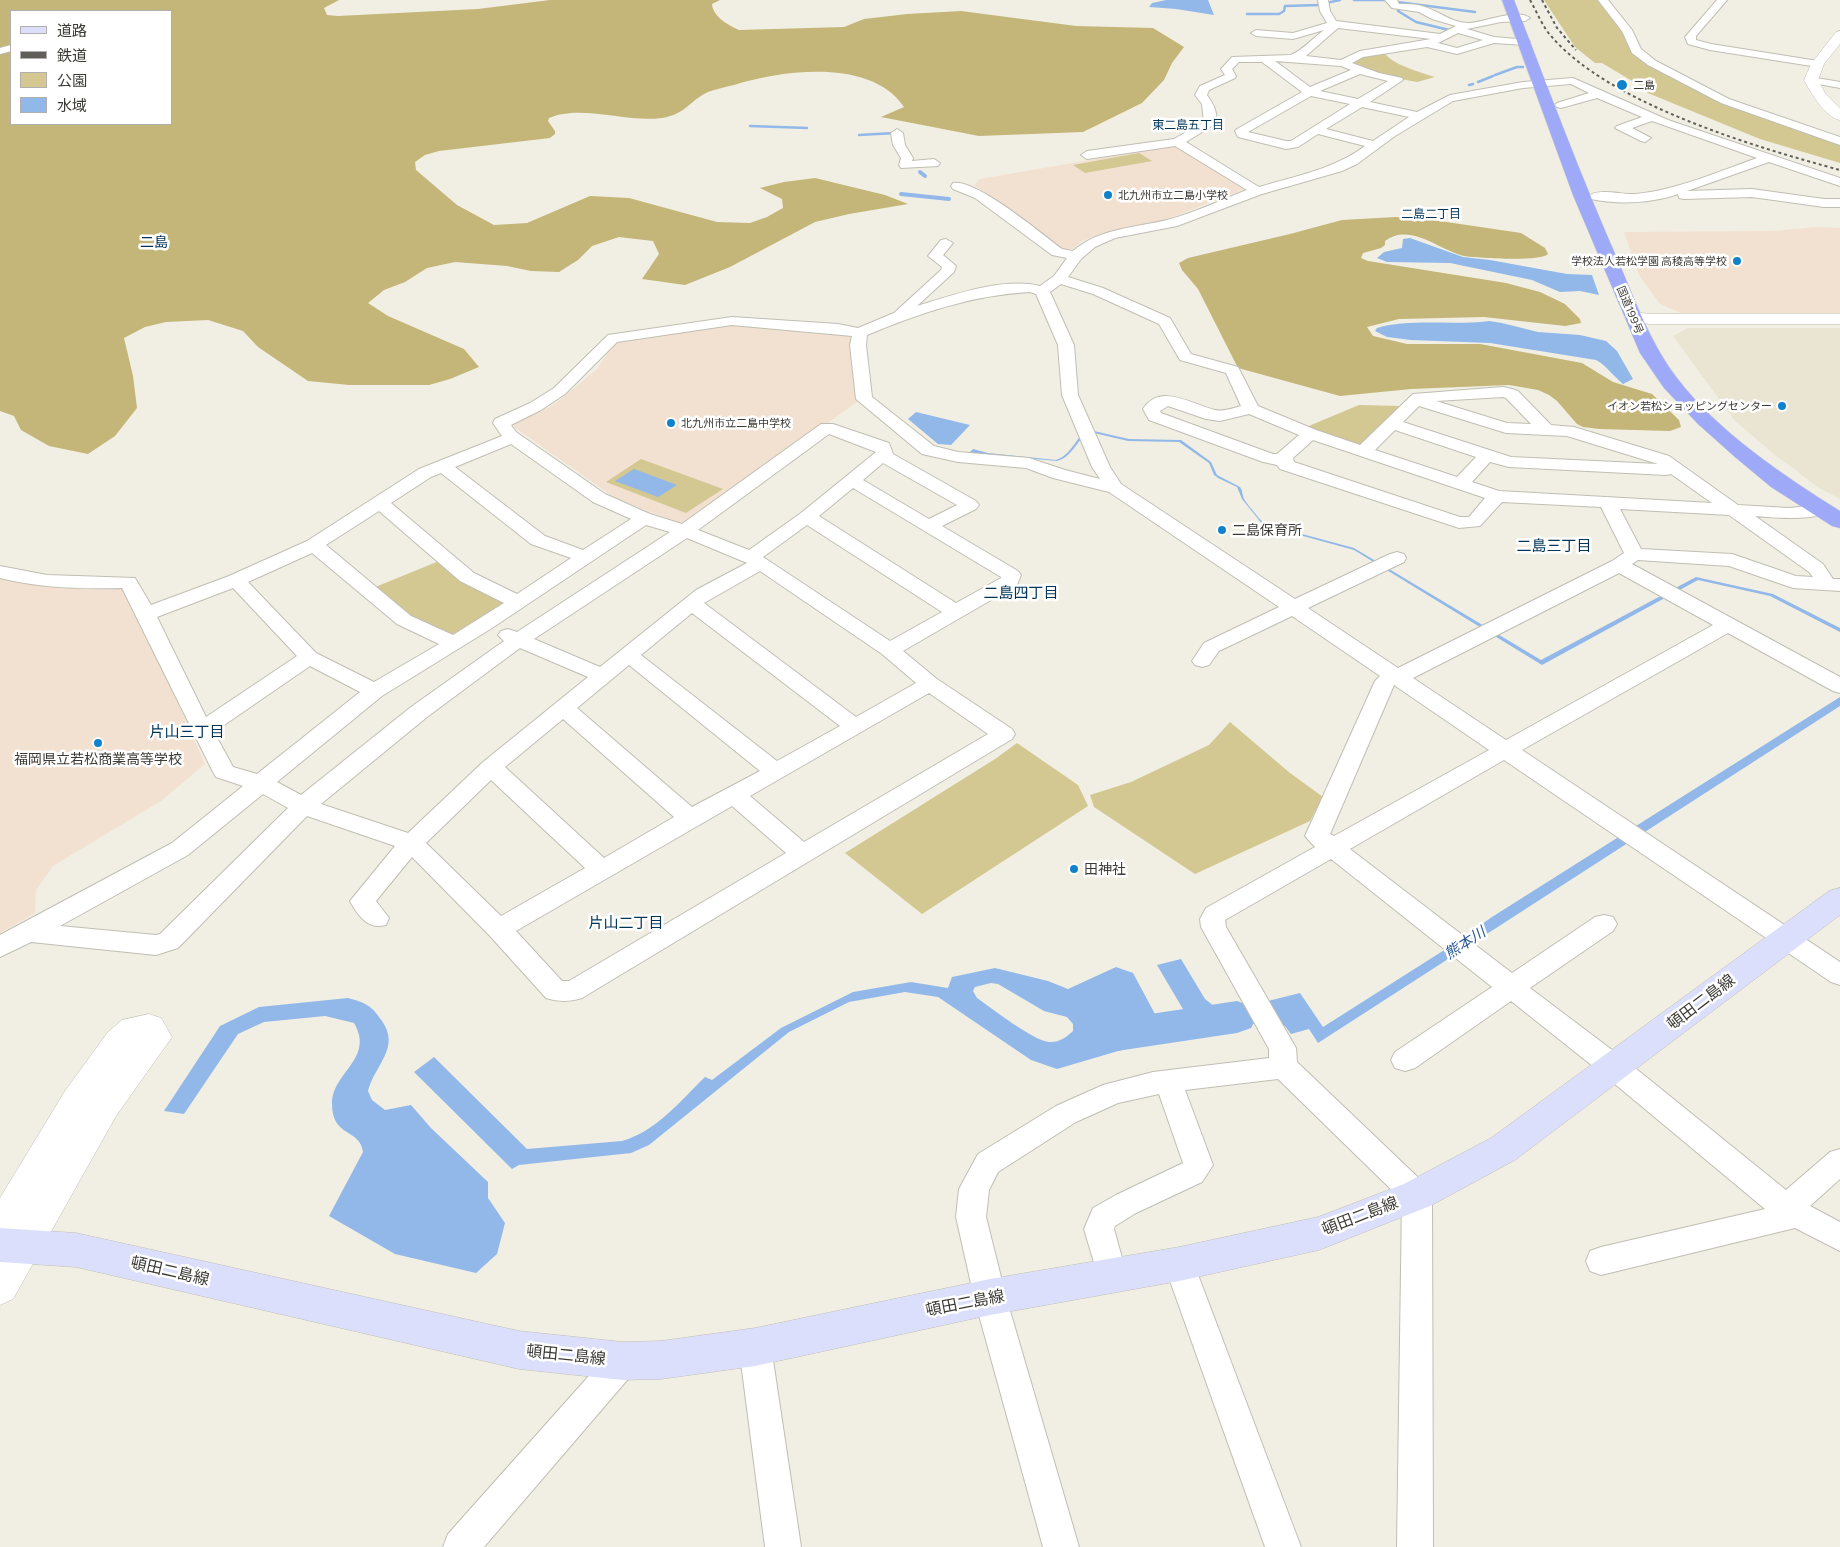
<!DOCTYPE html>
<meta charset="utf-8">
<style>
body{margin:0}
#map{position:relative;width:1840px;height:1547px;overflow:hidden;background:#f1efe3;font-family:Commissioner,"Noto Sans JP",sans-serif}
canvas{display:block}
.legend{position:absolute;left:10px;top:10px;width:162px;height:115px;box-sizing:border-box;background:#fff;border:1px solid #b1b0ae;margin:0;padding:6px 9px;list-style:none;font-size:15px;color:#3b3a35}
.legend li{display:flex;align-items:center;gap:10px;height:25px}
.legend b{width:25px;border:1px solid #b1b0ae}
</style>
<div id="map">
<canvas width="1840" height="1547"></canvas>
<ul class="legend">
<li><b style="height:6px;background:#dbdffc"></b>道路</li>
<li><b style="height:6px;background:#605f59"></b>鉄道</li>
<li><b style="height:14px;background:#d3c792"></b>公園</li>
<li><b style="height:14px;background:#92b8e9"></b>水域</li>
</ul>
</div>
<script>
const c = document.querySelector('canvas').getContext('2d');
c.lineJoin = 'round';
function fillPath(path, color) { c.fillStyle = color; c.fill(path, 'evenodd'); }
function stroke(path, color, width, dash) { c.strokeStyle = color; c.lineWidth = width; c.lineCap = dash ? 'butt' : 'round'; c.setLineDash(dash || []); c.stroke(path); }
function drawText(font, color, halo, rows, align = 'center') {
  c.font = font + ' Commissioner,"Noto Sans JP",sans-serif'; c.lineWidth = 5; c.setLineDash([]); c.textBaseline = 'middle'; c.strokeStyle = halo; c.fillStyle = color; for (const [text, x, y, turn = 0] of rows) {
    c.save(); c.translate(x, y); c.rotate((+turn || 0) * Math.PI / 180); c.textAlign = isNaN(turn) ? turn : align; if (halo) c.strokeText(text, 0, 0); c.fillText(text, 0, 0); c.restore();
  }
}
const built = new Path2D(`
 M1688,328H1840V499L1819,488L1800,474L1799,472L1776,456L1735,421L1673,336Z`);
const education = new Path2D(`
 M1177,145L1247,188L1165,220L1104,233L1082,241L1073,249H1064L974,185L980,179Z
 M1819,227L1840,228V313H1681L1660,304L1639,275L1624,232L1772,231Z
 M726,325L853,335L860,400L692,520L678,523L615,498L514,427L516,422L550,407L566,395L597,369L612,347L618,343Z
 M0,578L121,588L126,592L169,670L172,690L205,764L161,801L53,866L36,890L35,913L0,933Z`);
const green = new Path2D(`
 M1544,0H1597L1628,38L1631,49L1686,84L1840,143V163L1760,139L1638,89L1644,88L1602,63H1595L1575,47Z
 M1384,52C1390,64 1422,73 1435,77L1417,82L1379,75L1348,62L1359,56Z
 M1139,153L1152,161L1085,173L1073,165Z
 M1359,405L1401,406L1362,444L1354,445L1304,428Z
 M641,459L723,489L686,513L606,482Z
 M439,561L502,599V604C491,611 468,630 456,633C433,640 391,602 373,588Z
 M1230,722L1290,773L1323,797L1310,821L1195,874L1094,807L1090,795L1131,782L1209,745Z
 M1017,743L1078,785L1088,806L922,914L845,853L995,759Z`);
const forest = new Path2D(`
 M0,0H339L324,8L327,15L338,16L478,9L550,0H720L712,4C713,17 728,25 739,30L844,27L864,19L907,14L961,11L1076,26L1153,28L1184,47L1172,63L1164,80L1142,103L1083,132L979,136L881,117L904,107C871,58 783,70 734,85C725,87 716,89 708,92C689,101 686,114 662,118C627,123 582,104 549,118L548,121L555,131V134L550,138L439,151L425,155L415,162L416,170L457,205L494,225L527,223L590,196L629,198L717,222L750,223L767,217L783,208L782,199L760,188L784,182L815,178L885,195L908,204L849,214L815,222L730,267L685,285L642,279L659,254L653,241L619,237L592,246L578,260L559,272L531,271L507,266L455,262L427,268L405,282L384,290L368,303L388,316L464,349L479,367L450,379L429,385H349L308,381L258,347L243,331L208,320L166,322L145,327L124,338L133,376L137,408L115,436L88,454L49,446L21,430L14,416L0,411ZM11,11H171V124H11Z
 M1396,217L1426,219L1521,233L1545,248L1548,254C1541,262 1477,258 1464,256C1439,250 1410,222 1385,241V245L1381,248L1363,253L1361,258L1368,261L1506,283L1540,292L1565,304L1580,319L1581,323L1565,326L1484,317L1399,319L1367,327L1373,336L1407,344H1480L1582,363L1613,382L1652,394L1679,420L1681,427L1670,431L1599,429L1583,427L1577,424L1557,401L1549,395L1538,390L1509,385L1411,389L1340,396L1238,368L1198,289L1182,270L1179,263L1188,258L1290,234L1342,220Z`);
const water = new Path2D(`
 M1166,0H1208L1214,15L1176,9L1149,7L1152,3Z
 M1410,238L1463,257L1490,260L1567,274L1592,275L1599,295L1580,291L1560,292L1532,280L1450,263L1387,262L1377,258L1384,252L1402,248L1403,239Z
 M1489,321L1502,323L1538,332L1580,335L1606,341L1617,351L1633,379L1623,384C1614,377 1605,364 1596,360L1490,343L1411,340L1387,337L1375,331L1377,328C1412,318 1452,326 1489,321Z
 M916,412L970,425L951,445L938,444L908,419Z
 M1094,431L1129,439L1181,440L1211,462L1217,475L1240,487C1243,491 1242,494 1244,499C1248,505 1260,520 1265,524L1354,548L1541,660L1696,577L1773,594L1840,628V632L1770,596L1698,580L1542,665L1354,550L1263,525L1242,499L1237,487L1218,478L1214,475L1209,463L1179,442L1128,441L1094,433Z
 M1081,435L1082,438C1074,447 1069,458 1057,461L969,453L973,449L988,453L1056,460C1068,456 1074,444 1081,435Z
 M634,469L677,485L658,497L615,481Z
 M1840,697V706L1318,1043L1309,1029L1291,1034L1285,1026L1277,1028L1272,1019L1200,1038L1157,965L1181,959L1205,999L1224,1014L1264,1002L1300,993L1323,1027L1449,947L1492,917Z
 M1116,967L1133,973L1163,1029L1159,1039L1057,1069L1031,1060L938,997L905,992L849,1002L789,1032L649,1145L631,1153L519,1165L512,1169L414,1072L434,1057L527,1149L622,1141C657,1131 680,1101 705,1077L712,1080L781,1028L853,992L911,982L948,988L952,977L995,968L1048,981L1068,989ZM991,983L998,984L1044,1011L1067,1017L1073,1024V1031C1067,1037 1058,1043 1049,1042C1032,1040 993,1009 977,998L973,991L975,987Z
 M348,998C366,1003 371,1005 382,1021C401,1048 374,1066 368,1091L372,1100L385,1110L411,1105L431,1128L488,1182V1198L505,1223L497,1254L476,1273L395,1254L329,1216L363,1152C360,1128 332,1138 332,1104C332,1072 375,1059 354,1023L325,1016L264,1022L238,1034L184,1114L164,1111L220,1026L259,1007Z`);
const streamFar1 = new Path2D(`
 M1354,0H1387
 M1397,2L1475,12
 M1326,3L1340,0
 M1400,8L1398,11L1416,22L1449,30
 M1247,14H1279L1284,11L1285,6L1320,5
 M1495,75L1517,67H1523
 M1478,82L1493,76
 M1469,85L1473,84
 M750,126L807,128
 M859,135L895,133`);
const stream = new Path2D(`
 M920,172L925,176
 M901,194L949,199`);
const river = new Path2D(`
 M1237,1001L1251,1006L1257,1017L1251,1028L1237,1033L1117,1051L1103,1046L1097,1035L1103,1024L1117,1019Z`);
const minor = new Path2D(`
 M1318,0H1328L1330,11L1336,21L1440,34L1456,26L1432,19L1419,12L1392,8L1385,0H1397L1399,4C1407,4 1415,4 1422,6C1437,10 1453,24 1470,23C1484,22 1518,8 1530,18L1525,21L1501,22L1467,29L1494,37L1529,40L1530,42L1525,45L1494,43L1457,54L1427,47L1363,57L1352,63L1379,73L1402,78L1403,80L1370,102L1417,112L1450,95L1523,82L1573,78L1668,120L1840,178V186L1769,162L1687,191L1752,189L1824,199H1840V207H1824L1752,197L1684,199L1679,198L1678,194C1653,203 1618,205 1591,199L1590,196C1596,188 1624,195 1635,194C1677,190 1717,172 1757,158L1652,121L1632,128L1651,138L1645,142L1641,141L1615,128L1617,126L1642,117L1597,98L1561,108L1557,107L1555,105L1557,103L1589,93L1571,84L1523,88L1453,101L1395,136L1357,164L1342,171L1262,194L1177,226L1115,238L1095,247L1081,259L1068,277L1103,288L1170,318L1191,354L1238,367L1258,406L1316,430L1360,445L1413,394L1503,387L1512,389L1518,391L1551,425L1574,427L1669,456L1738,505L1789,508L1820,505L1826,506L1829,510L1826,514C1803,520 1779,518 1755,516L1823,564L1833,579H1840V591L1793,588L1729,566L1638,560L1632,564L1840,677V693L1833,691L1728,633L1522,750L1840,962V985L1831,982L1504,760L1350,849L1512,973L1595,917L1604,915L1613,917L1617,924L1613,931L1530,988L1624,1059L1786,1190L1830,1152L1840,1149V1179L1810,1206L1840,1222V1251L1795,1228L1601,1275L1590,1271L1586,1261L1590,1251L1601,1247L1765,1209L1604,1075L1511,1001L1415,1068L1405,1071L1395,1068L1391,1060L1395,1052L1492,987L1331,859L1225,920L1226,927L1296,1048L1297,1062L1427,1186L1432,1195L1433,1547H1397L1402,1200L1278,1079L1185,1090L1213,1165L1202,1182L1136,1213L1115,1226L1114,1229L1127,1276L1123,1286L1112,1290L1101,1286L1084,1229L1093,1208L1116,1195L1183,1163L1159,1094L1118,1103L1076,1122L998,1172L989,1190L986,1217L1006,1297L1079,1547H1043L974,1297L956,1217L959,1189L978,1154L1056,1106L1103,1085L1153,1072L1269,1058V1049L1201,927L1200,919L1206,908L1315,847L1305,836L1375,681L1380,676L1292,616L1219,651L1209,665L1202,667L1195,665L1192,661L1204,643L1279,607L1109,492L1053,478L1026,468L958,462L922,454L856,399L850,345L852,336L732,325L617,342L565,394L541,410L511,425L516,432L605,494L650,514L682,524L821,424H833L889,443L893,454L976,501L979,505L976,509L942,526L1018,571L1021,575L1017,585L903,651L937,679L1012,729L1015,734L1012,739L582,998C570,1002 558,1002 546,998L490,936L412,857L376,901L389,918L386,925C368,930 358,916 350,901L395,846L307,816L178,948L156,955L31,942L0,957V935L172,843L243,786L216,777L213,772L122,588C80,589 40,588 0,578V566L47,575L135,578L151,605L229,576L307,541L419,469L502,436L493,423L495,419L530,403L554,388L608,335L732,317L838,324L858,328L894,313L941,270L942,267L928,256L941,240L946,239L953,243L943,255L956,266L954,272L917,306C953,295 1003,277 1040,286L1054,276L1067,258L1052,255L975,198L953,189L951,186L953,183C975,178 1042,234 1062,249L1073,251C1100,228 1134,228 1167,220C1194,213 1221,200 1247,190L1175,146L1087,159L1081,155L1087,151L1174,139L1204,122L1202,104L1195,95L1200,86L1225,75L1221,69L1232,57L1291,55C1303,50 1313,38 1324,30L1293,39L1256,36L1251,33L1256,30L1293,33L1327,23L1320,11ZM1338,28L1431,39L1360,51L1341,60L1306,56ZM1458,33L1483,40L1457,48L1438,43ZM1275,61L1341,66L1351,70L1310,87ZM1239,62H1262L1302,92L1237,129L1235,131L1238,137L1286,149L1298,147L1318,134L1365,146C1334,169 1296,176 1259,187L1186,142L1215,124C1219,114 1213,103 1207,95L1209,90L1235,78L1236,76L1232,69ZM1360,74L1388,81L1358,99L1320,91ZM1311,96L1350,104L1291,141H1286L1248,132ZM1362,107L1409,117L1373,141L1326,129ZM1061,284L1093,294L1159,324L1180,360L1226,373L1241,406C1233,408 1223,412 1215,410C1192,405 1161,382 1143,409L1149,420L1263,462L1277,465L1280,469L1459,528L1480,526L1502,502L1601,507L1624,553L1612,561L1398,668L1308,608L1404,562L1406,558L1404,554L1397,552L1390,554L1295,599L1121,484L1110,467L1078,395L1074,345L1050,292ZM1030,292L1036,294L1058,345L1062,395L1092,467L1100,479L1065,470L1029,458L958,452L934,446L872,397L866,345L867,335C920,313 973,295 1030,292ZM1503,397L1506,398L1531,424L1507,423L1436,401ZM1168,406L1206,419L1220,421L1249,414L1299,435L1277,454H1273L1161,413L1160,411ZM1419,406L1506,433L1567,436L1658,464L1511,457L1403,422ZM1395,430L1476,457L1457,477L1375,450ZM829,434L876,452L801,513L749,550L698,530ZM1313,440L1485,498L1469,517H1460L1294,462L1293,458ZM511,444L593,502L631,519L583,550L545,536L455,467ZM1490,462L1509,467L1666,475L1671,474L1712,503L1499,491L1472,482ZM883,463L957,505L929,519L863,480ZM441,473L531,544L571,558L517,594L474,573L391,503L431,477ZM853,488L1001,577V578L956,603L819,516ZM1620,509L1729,515L1809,572L1813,577L1796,576L1732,554L1641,549ZM379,511L460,581L504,603L453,635L411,616L326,545ZM646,525L670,532L517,632L508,629L501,631L498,635L504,641L411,707L301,795L277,782L382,696L492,628ZM807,525L942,612L890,641L763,557ZM687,538L747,563L696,590L600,667L534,639ZM312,553L397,624L439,644L374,682L316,653L248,582ZM760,571L882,654L916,683L856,717L704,603ZM1619,573L1713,625L1506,740L1413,678ZM233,588L297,656L206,717L157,617ZM692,613L840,726L777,761L641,655ZM520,648L588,677L483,762L408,833L321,804L427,717ZM629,665L760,771L692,807L577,708ZM310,666L360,692L257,774L233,767L214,732ZM1394,685L1489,750L1334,836L1330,834ZM929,693L988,734L804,842L750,796ZM563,719L674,817L604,858L505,767ZM491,780L585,868L501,916L426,843ZM263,794L288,808L160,934L156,935L60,926L188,855ZM732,806L786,853L569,981H562L516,931Z
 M1598,0H1608L1632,30L1641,49L1656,61L1729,99L1840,137V145L1721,103L1648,65L1632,53L1622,31Z
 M1717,0H1727L1696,36V40L1711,44L1818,61L1823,64L1818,67L1710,50L1688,44L1685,37Z
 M11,45V51L0,54V48Z
 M1811,77L1840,82V88L1807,82L1806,80L1807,78Z
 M897,129L903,133L905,145L913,158L912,161L934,159L940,163L938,166L901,168L899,165L901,158L893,145L891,133Z
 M1179,1250L1190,1254L1194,1264L1301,1547H1265L1164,1264L1168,1254Z
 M755,1332L766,1336L771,1347L801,1547H765L739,1347L744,1336Z
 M623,1345L634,1350L639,1361L634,1372L484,1547H443L448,1534L612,1350Z`);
const tertiary = new Path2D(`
 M1840,31V44L1824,64L1818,80L1825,93L1840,108V120C1825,117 1811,93 1804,80L1811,64L1836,32Z
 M1633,312L1650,314H1840V324H1650L1627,321L1624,317L1627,313Z
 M149,1014L161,1018L172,1037L116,1116L13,1299L0,1305V1252L3,1246L0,1248V1198L65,1091L108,1032L122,1020Z`);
const secondary = new Path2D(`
 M1840,888V915L1515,1160L1430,1206L1319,1250L1179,1281L990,1315L755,1366L661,1379L623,1380L519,1369L76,1267L0,1262V1228L76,1233L519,1331L623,1342L661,1341L755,1328L990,1279L1179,1247L1318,1217L1404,1184L1491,1138L1829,891Z`);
const trunk = new Path2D(`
 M1502,0H1514C1548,88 1581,177 1619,263C1636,303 1651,344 1677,378C1717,431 1784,476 1840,511V528L1832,526L1771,487L1735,457L1698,424L1664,388L1640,353L1573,195Z`);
const rail = new Path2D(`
 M1530,0C1537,12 1542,26 1551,36C1609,104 1755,147 1840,170
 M1542,0L1557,28L1576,50`);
const markers = [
 [1622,85,6,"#0f82cb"],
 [1108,195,5,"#0f82cb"],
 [1737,261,5,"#0f82cb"],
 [1782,406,5,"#0f82cb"],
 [671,423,5,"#0f82cb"],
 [1222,530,5,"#0f82cb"],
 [98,743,5,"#0f82cb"],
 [1074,869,5,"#0f82cb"]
];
const farPoinames = [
 ["二島",1633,85],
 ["北九州市立二島小学校",1118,195],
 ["学校法人若松学園 高稜高等学校",1727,261,"right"],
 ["イオン若松ショッピングセンター",1772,406,"right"],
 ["北九州市立二島中学校",681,423]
];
const farStreetnames = [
 ["国道199号",1630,310,67]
];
const farNeighbourhoodnames = [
 ["東二島五丁目",1188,125],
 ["二島二丁目",1431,214]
];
const farQuarternames = [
 ["二島",154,242]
];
const poiNames = [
 ["二島保育所",1232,530],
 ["福岡県立若松商業高等学校",98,759,"center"],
 ["田神社",1084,869]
];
const neighbourhoodNames = [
 ["二島三丁目",1554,546],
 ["二島四丁目",1021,593],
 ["片山三丁目",187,732],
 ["片山二丁目",626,923]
];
const waterNames = [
 ["熊本川",1465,943,-33]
];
const nearStreetnames = [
 ["頓田二島線",1701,1002,-37],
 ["頓田二島線",1360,1216,-21],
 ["頓田二島線",170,1271,13],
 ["頓田二島線",965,1303,-11],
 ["頓田二島線",566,1355,6]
];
fillPath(built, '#e9e5d2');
fillPath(education, '#f2e1d0');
fillPath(green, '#d3c792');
fillPath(forest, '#c4b578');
fillPath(water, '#92b8e9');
stroke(streamFar1, '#92b8e9', 2.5);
stroke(stream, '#92b8e9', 4);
fillPath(river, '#92b8e9');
stroke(minor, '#c0beb3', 2);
stroke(tertiary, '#c0beb3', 1);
stroke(secondary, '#c0beb3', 1);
stroke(trunk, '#d0d0cf', 1);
fillPath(minor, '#fff');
fillPath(tertiary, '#fff');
fillPath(secondary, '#dbdffc');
fillPath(trunk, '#9eaaf8');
stroke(rail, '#605f59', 2, [3, 3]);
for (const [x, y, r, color] of markers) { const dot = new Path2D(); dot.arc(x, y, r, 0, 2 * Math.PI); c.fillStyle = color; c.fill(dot); stroke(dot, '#fff', 2); }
drawText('11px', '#3b3a35', '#fff', farPoinames, 'left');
drawText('11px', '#3b3a35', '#fff', farStreetnames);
drawText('12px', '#003457', '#fff', farNeighbourhoodnames);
drawText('14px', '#003457', '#fff', farQuarternames);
drawText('14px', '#3b3a35', '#fff', poiNames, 'left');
drawText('15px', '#003457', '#fff', neighbourhoodNames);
drawText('italic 15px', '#285894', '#fff', waterNames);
drawText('16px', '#3b3a35', '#fff', nearStreetnames);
</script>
